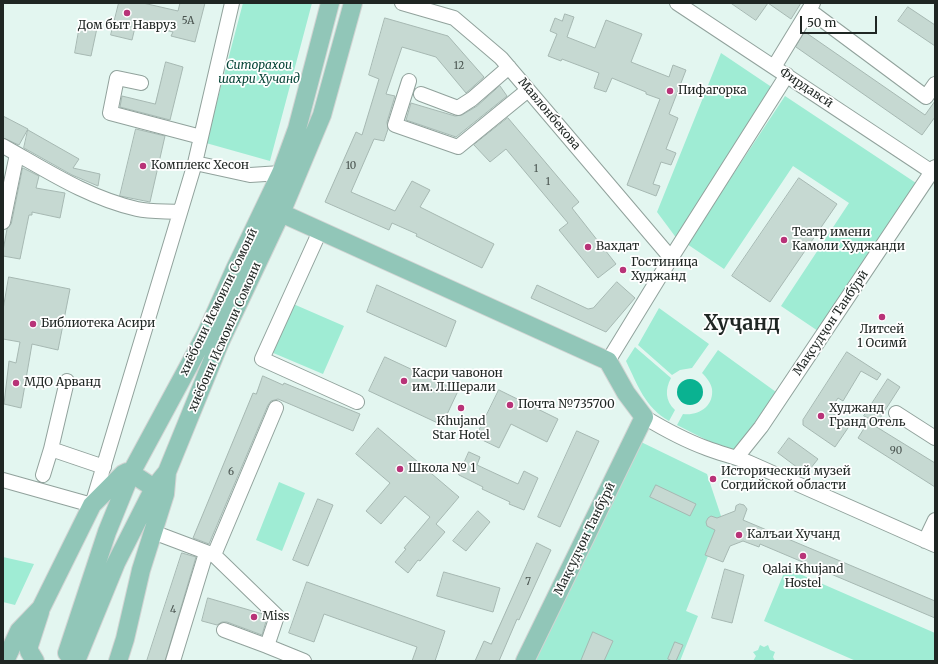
<!DOCTYPE html>
<meta charset="utf-8">
<style>
body{margin:0}
#map{position:relative;width:938px;height:664px;overflow:hidden;background:#e3f6f0;font-family:Merriweather,serif}
canvas{display:block}
.frame{position:absolute;inset:0;border:4px solid #1f2623;pointer-events:none}
.scale{position:absolute;left:800px;top:16px;width:77px;height:18px;box-sizing:border-box;border:2px solid #1f2623;border-top:0;padding-left:5px;font-size:12px;line-height:14px;white-space:nowrap;color:#1f2623;-webkit-text-stroke:3px #fff;paint-order:stroke}
</style>
<div id="map">
<canvas width="938" height="664"></canvas>
<div class="frame"></div>
<div class="scale">50 m</div>
</div>
<script>
const c = document.querySelector('canvas').getContext('2d');
c.lineJoin = 'round';
function fillPath(path, color) { c.fillStyle = color; c.fill(path, 'evenodd'); }
function stroke(path, color, width, dash) { c.strokeStyle = color; c.lineWidth = width; c.lineCap = dash ? 'butt' : 'round'; c.setLineDash(dash || []); c.stroke(path); }
function drawText(font, color, halo, rows, align = 'center') {
  c.font = font + ' Merriweather,serif'; c.lineWidth = 3.5; c.setLineDash([]); c.textBaseline = 'middle'; c.strokeStyle = halo; c.fillStyle = color; for (const [text, x, y, turn = 0] of rows) {
    c.save(); c.translate(x, y); c.rotate((+turn || 0) * Math.PI / 180); c.textAlign = isNaN(turn) ? turn : align; if (halo) c.strokeText(text, 0, 0); c.fillText(text, 0, 0); c.restore();
  }
}
const green = new Path2D(`
 M243,3H312L270,161L206,143Z
 M721,53L779,92L680,243L657,212Z
 M785,96L919,185L821,333L781,306L849,203L793,166L724,269L687,244Z
 M291,303L344,326L323,374L271,352Z
 M659,308L709,344L692,368L680,370L672,375L638,345Z
 M635,347L671,378C665,389 665,401 675,410L669,421C645,407 638,386 626,361Z
 M718,350L776,392L739,446L732,451H728L677,425L683,414C699,416 714,406 712,389C711,383 706,377 702,373Z
 M639,441L707,474L721,516L705,555L708,556L686,611L698,616L680,661H533Z
 M279,482L305,493L282,551L256,540Z
 M3,557L34,564L15,605L3,602Z
 M786,568L935,633V661H856L764,621Z
 M760,645L764,647L768,645L770,650L775,652L773,657L775,661H753L756,656L753,652L758,650Z`);
const water = new Path2D(`
 M677 392a13 13 0 1 1 26 0a13 13 0 1 1-26 0Z`);
const building = new Path2D(`
 M119,3H143L178,11L180,3H205L195,42L171,36L173,32L136,23L132,40L111,35Z
 M731,3H801L791,19L768,3L756,20Z
 M908,7L935,25V46L898,21Z
 M565,14L574,17L567,37L595,48L606,20L642,34L631,62L669,77L673,65L686,70L669,114L678,118L666,149L676,153L671,165L661,162L653,184L660,186L656,196L627,185L660,99L646,94V92L612,78L606,92L594,88L599,73L562,59L561,61L548,56L557,34L550,31L555,18L562,21Z
 M385,18L448,36L484,77L466,93L436,57L402,47L386,94L395,96L387,122L388,129L384,141L374,139L351,192L395,211L412,181L430,190L420,207L494,244L482,268L416,236L417,234L392,223L389,230L325,202L356,132L362,135L379,79L369,75Z
 M80,25L97,28L91,56L75,53Z
 M805,32L925,115L935,101V117L922,135L796,47Z
 M166,62L183,67L170,120L120,107L122,96L155,104Z
 M500,86L507,96L456,137L406,120L411,103L455,116L462,115L477,106Z
 M3,116L28,129L19,145L3,138Z
 M508,118L579,202L572,208L616,264L598,278L559,230L568,223L506,149L490,162L474,145Z
 M136,129L165,136L150,202L120,196Z
 M28,130L79,159L73,168L100,174L98,186L72,175L24,148Z
 M23,168L39,176L36,188L65,193L60,218L32,212V215H29L20,259L3,256V251L7,229L11,224Z
 M799,178L837,204L770,302L732,276Z
 M9,277L70,289L58,350L32,344L21,408L4,404L9,361L16,363L20,342L3,339V310Z
 M617,282L635,298L606,332L531,298L537,285L588,309L593,308Z
 M377,285L456,321L446,347L367,312Z
 M847,352L881,374L877,380L861,371L843,401L838,398L829,411L850,425L835,447L803,425V420Z
 M385,357L458,391L442,425L369,391Z
 M263,376L283,385L284,383L360,414L353,431L278,399L271,401L268,405L209,544L193,538L253,393L256,394Z
 M888,379L900,387L875,426L935,463V487L858,438L870,419L864,416Z
 M499,390L558,419L547,442L511,424L499,448L476,437Z
 M378,428L459,497L436,524L445,532L420,561L418,560L408,573L395,562L406,549L404,548L430,517L405,496L381,524L366,511L390,483L356,454Z
 M577,431L599,441L560,527L538,517Z
 M789,438L818,459L806,474L778,453Z
 M469,452L480,457L477,465L518,484L524,471L538,478L524,510L509,504L510,502L482,489L483,487L459,475Z
 M656,485L696,504L690,516L650,497Z
 M318,499L333,505L308,566L293,560Z
 M740,504L744,505L747,509L743,520L935,601V618L760,544L759,547L743,541L730,546L723,562L705,555L715,530L707,526L706,522L708,518L711,516L717,518L735,511L736,506Z
 M478,511L490,522L466,551L453,541Z
 M537,543L551,550L519,620L517,619L499,661H475L484,641L491,644Z
 M182,553L196,557L165,661H147Z
 M725,569L744,575L732,623L712,618Z
 M444,572L500,588L493,612L437,596Z
 M307,582L445,631L435,661H412L417,647L324,614L314,642L289,633Z
 M208,598L263,614L267,618L262,635L227,622H222L217,625L202,621Z
 M593,632L613,641L604,661H581Z
 M675,642L683,645L676,661H672L668,659Z`);
const minor = new Path2D(`
 M402,3L454,18L501,58L671,258
 M677,3L935,174
 M809,10L926,97L935,84
 M774,67L813,3
 M409,81L395,125L458,147L528,90
 M141,83L117,78L110,113L201,137
 M421,94L458,108L472,99L509,67
 M3,146C46,170 88,198 137,209C150,212 166,211 180,212
 M195,163L250,175L281,173
 M3,222L17,154
 M320,231L262,359L357,402
 M608,361L671,258L787,75
 M67,381L51,449L104,467
 M896,413L935,438
 M644,417C664,429 684,440 706,448C721,454 736,457 750,463L935,545
 M737,457L761,427L935,167
 M43,475L51,449
 M3,480L92,505L195,163L232,3
 M153,532L214,555L276,408
 M925,541L935,520
 M214,555L277,616L267,646L304,661
 M224,630L267,646
 M173,661L206,553`);
const major = new Path2D(`
 M281,213L608,361L626,393L644,417L525,661
 M67,653L107,532L131,473L206,334L235,269L281,173L297,129L330,3
 M5,661L19,631L41,608L92,505L123,474L127,472L131,473L154,488
 M35,661L29,651V646L40,612
 M76,661L116,563L154,488L167,472L220,342L281,213L322,115L353,3
 M118,661L125,639L141,570L165,494L167,472`);
const markers = [
 [127,13,4,"#b83378"],
 [670,91,4,"#b83378"],
 [143,166,4,"#b83378"],
 [784,240,4,"#b83378"],
 [588,247,4,"#b83378"],
 [623,270,4,"#b83378"],
 [882,317,4,"#b83378"],
 [33,324,4,"#b83378"],
 [404,381,4,"#b83378"],
 [16,383,4,"#b83378"],
 [510,405,4,"#b83378"],
 [461,408,4,"#b83378"],
 [821,416,4,"#b83378"],
 [400,469,4,"#b83378"],
 [713,479,4,"#b83378"],
 [739,535,4,"#b83378"],
 [803,556,4,"#b83378"],
 [254,617,4,"#b83378"]
];
const numberNames = [
 ["5А",188,21],
 ["12",459,66],
 ["10",351,166],
 ["1",536,169],
 ["1",548,182],
 ["90",896,451],
 ["6",231,472],
 ["7",528,582],
 ["4",173,610]
];
const poiNames = [
 ["Дом быт Навруз",127,26,"center"],
 ["Пифагорка",678,91],
 ["Комплекс Хесон",151,166],
 ["Театр имени",792,233],
 ["Камоли Худжанди",792,247],
 ["Вахдат",596,247],
 ["Гостиница",631,263],
 ["Худжанд",631,277],
 ["Библиотека Асири",41,324],
 ["Литсей",882,330,"center"],
 ["1 Осимӣ",882,344,"center"],
 ["Касри чавонон",412,374],
 ["им. Л.Шерали",412,388],
 ["МДО Арванд",24,383],
 ["Почта №735700",518,405],
 ["Худжанд",829,409],
 ["Гранд Отель",829,423],
 ["Khujand",461,422,"center"],
 ["Star Hotel",461,436,"center"],
 ["Школа № 1",408,469],
 ["Исторический музей",721,472],
 ["Согдийской области",721,486],
 ["Калъаи Хучанд",747,535],
 ["Qalai Khujand",803,570,"center"],
 ["Hostel",803,584,"center"],
 ["Miss",262,617]
];
const parkNames = [
 ["Ситорахои",259,66],
 ["шахри Хучанд",259,80]
];
const streetNames = [
 ["Фирдавсӣ",806,88,34],
 ["Мавлонбекова",549,114,50],
 ["хиёбони Исмоили Сомонӣ",219,302,-64],
 ["Мақсудҷон Танбӯрӣ",831,323,-56],
 ["хиёбони Исмоили Сомони",225,337,-66],
 ["Мақсудҷон Танбӯрӣ",585,539,-64]
];
const townNames = [
 ["Хуҷанд",742,324]
];
fillPath(green, '#9fecd4');
fillPath(water, '#0ab291');
fillPath(building, '#c6d9d2');
stroke(building, '#a6b8b2', 1);
stroke(minor, '#91a29c', 16);
stroke(major, '#d2d4d3', 20);
stroke(minor, '#fff', 14);
stroke(major, '#91c6b8', 18);
for (const [x, y, r, color] of markers) { const dot = new Path2D(); dot.arc(x, y, r, 0, 2 * Math.PI); c.fillStyle = color; c.fill(dot); stroke(dot, '#fff', 1.5); }
drawText('10px', '#49534f', null, numberNames);
drawText('12px', '#1f2623', '#fff', poiNames, 'left');
drawText('italic 12px', '#064537', '#fff', parkNames);
drawText('12px', '#1f2623', '#fff', streetNames);
drawText('bold 20px', '#1f2623', '#fff', townNames);
</script>
